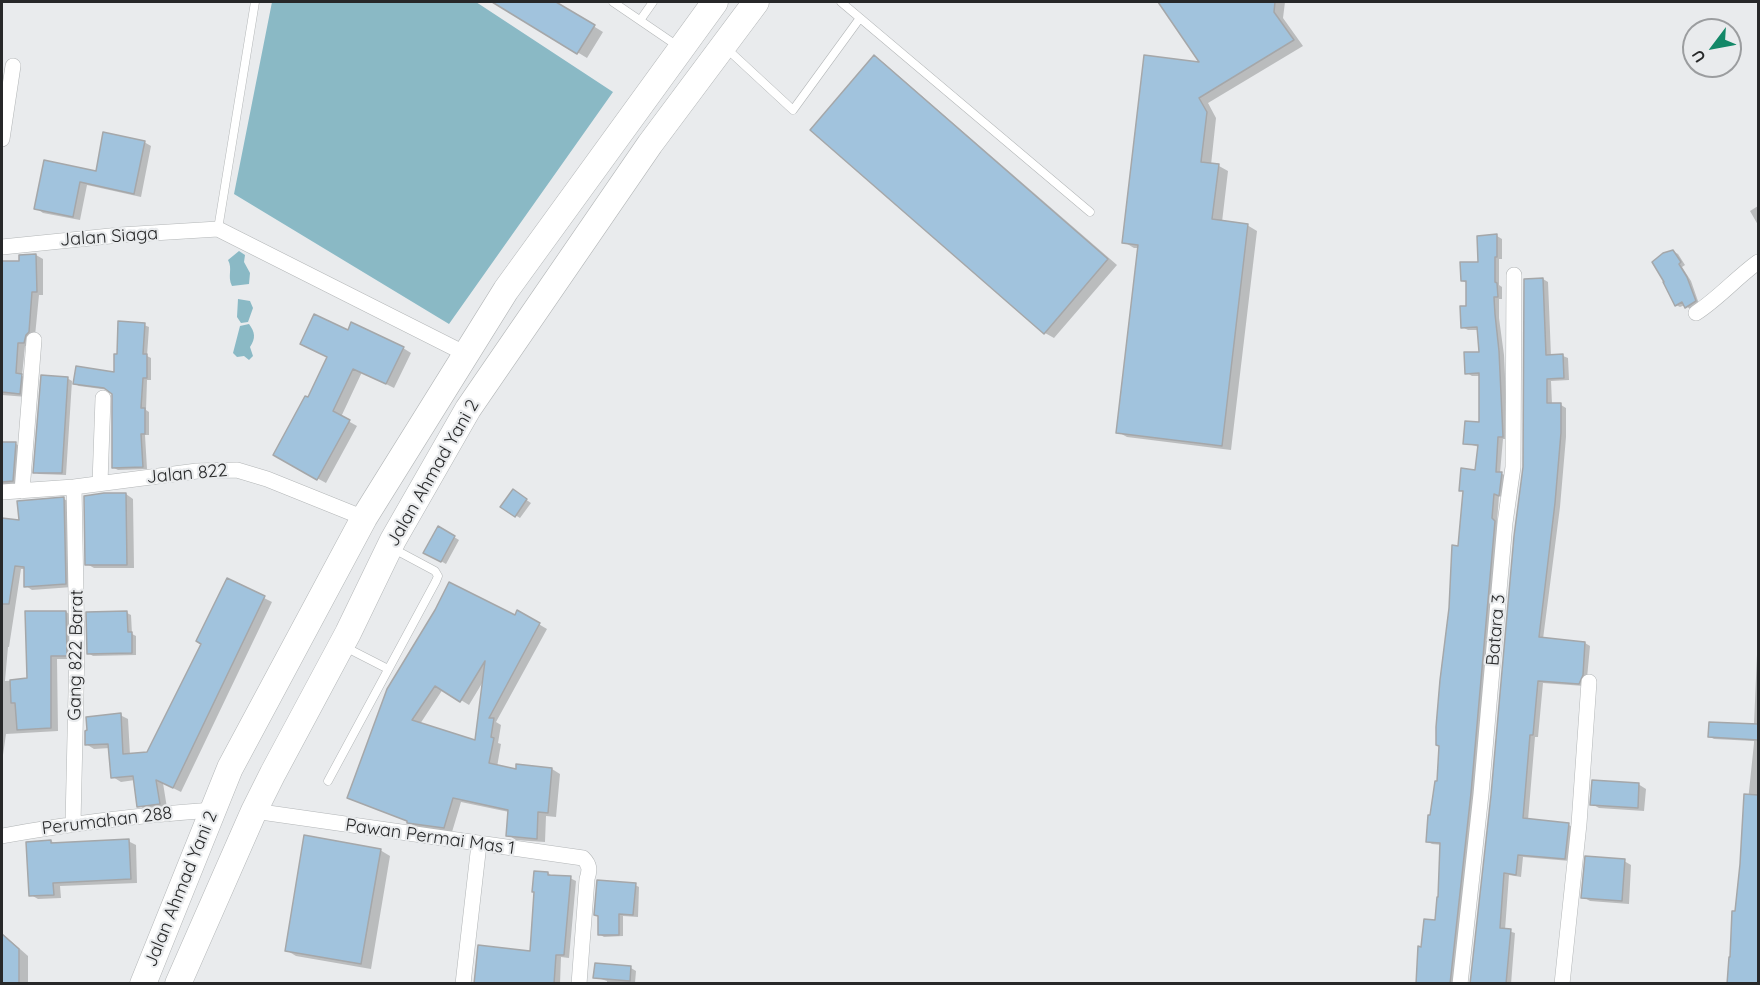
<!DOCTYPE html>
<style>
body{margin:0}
#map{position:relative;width:1760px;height:985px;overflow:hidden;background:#e9ebed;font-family:Quicksand,sans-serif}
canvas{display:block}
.frame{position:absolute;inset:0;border:3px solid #272829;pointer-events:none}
.north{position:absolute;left:1682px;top:18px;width:60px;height:60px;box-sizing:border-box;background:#e9ebed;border:2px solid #9b9d9f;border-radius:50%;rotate:238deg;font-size:16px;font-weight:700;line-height:24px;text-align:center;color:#272829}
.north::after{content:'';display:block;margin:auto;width:21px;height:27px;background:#138868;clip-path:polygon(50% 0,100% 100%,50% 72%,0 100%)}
</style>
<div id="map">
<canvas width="1760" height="985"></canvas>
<div class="frame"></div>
<div class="north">U</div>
</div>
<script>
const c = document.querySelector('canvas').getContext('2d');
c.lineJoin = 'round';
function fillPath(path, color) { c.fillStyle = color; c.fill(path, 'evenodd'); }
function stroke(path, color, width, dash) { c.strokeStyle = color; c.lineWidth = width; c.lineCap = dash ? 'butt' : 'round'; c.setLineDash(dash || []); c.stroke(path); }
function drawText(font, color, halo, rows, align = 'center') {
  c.font = font + ' Quicksand,sans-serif'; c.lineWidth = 4.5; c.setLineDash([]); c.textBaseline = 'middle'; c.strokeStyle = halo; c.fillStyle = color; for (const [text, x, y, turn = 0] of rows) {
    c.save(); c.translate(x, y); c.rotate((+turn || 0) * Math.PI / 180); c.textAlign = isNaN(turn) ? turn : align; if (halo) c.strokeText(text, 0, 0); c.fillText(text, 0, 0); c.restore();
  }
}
const water = new Path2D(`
 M272,2H476L613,92L449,324L234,194Z
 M239,251L245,255L244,262L250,273L249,284L232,286C227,276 233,269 228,260Z
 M238,299L250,301L253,308L248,322L241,323L237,317Z
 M249,324C255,332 256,338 250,347L253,356L249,360L244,356L237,357L233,353L240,326Z`);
const shadow = new Path2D(`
 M495,2H554L603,32L587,58Z
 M1160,2H1285L1283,18L1303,46L1208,103L1216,118L1211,165L1219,166L1228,171L1222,222L1247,225L1257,231L1231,450L1127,437L1118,432L1139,248H1134L1124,242L1202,64Z
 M874,57L884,63L1117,265L1054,338L1045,333Z
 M144,142L151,146L141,197L87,185L80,220L43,213L36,208L46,162L97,172Z
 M1758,206V225L1750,211Z
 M1497,236L1502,239V259H1499V285L1502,287V299H1499V318L1504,355L1508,439H1503L1500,473L1507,476L1504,498L1499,496L1497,522L1500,525L1455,984H1417L1423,948L1436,922L1442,845L1432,844L1427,841L1438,783L1464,492L1461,490L1477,471L1479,447L1465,443L1480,424L1481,376H1472L1467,373L1480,353L1479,330H1468L1462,327L1468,307L1467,283L1462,281L1480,263Z
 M1673,251L1678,254L1685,265L1682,267L1691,281L1699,304L1690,309L1685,305L1680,307L1676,305Z
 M36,255L43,259V295H39L35,336L31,347L25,346L22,376L28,379L27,397L2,395V263H20Z
 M1543,279L1548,282L1551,356H1563L1568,358L1569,380L1551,381L1552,404L1561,405L1566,408V437L1560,507L1543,639L1585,643L1590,646L1587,678L1584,686L1543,683L1538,737H1535L1528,820L1569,825L1574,828L1570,861L1523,857L1521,877L1509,875L1505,930L1515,933L1511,984H1471L1492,795Z
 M144,325L149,327L147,356L151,358V380H147L146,410L149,412V435H145L147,469L118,470L114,468L113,393L109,390L79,386L75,384L115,373L118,356Z
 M348,332L403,348L411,353L394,388L362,372L341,417L357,426L326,483L275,455Z
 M67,378L72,381L66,475L39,474L35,472Z
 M2,443L16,444L23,448L19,485L2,484Z
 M513,491L531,503L520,518L502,507Z
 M126,494L133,499L134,568H94L87,564Z
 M64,499L71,503L72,587L32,590L26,586L25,569H21L9,647H8L5,681L28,680L66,612L73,616V659H57L58,731L6,734L2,762V519L21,522L19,502Z
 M439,528L459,540L446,564L425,552Z
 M264,598L272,602L181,792L163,783L167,808L147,810L139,806L135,780L121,782L113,777L110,748L94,749L86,744L120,715L128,719L130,755L148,753Z
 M518,612L547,629L496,722L501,725L498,743L501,744L497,767L517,771L552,769L560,774L556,817L546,816L545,842L516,840L508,835L509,812L461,802L452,832L416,827L409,822L349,798L388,690L515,617ZM484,680L476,742L420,724L443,689L469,705Z
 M127,613L131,615L132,634L136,636V655L93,656L88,653Z
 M1758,631V984H1729L1754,743V741L1714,739L1710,737L1754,724Z
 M1638,784L1646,789L1644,811L1599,808L1592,804Z
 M51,841L56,844L128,841L136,845L137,883L60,886L61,898L38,899L31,895Z
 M380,850L390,856L371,969L296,956L286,950Z
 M1624,861L1631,865L1629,904L1590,901L1583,897Z
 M548,873L554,877L570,878L576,881L569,958L561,957L560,984H475L531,953Z
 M635,885L639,887L638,917L623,916V936L604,937L599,934Z
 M2,911L3,934L28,956V984H2Z
 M631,968L636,971L635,983L607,984V981L595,977Z`);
const building = new Path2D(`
 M492,2H556L595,25L577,54Z
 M1158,2H1275L1274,12L1294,40L1199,98L1207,112L1201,162L1219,164L1212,219L1248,224L1222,446L1116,433L1138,245L1122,243L1144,55L1199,62Z
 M874,55L1108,259L1044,334L810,130Z
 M103,132L145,141L134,194L80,182L73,217L34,209L44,160L96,171Z
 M1497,234V257H1495V282L1497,283L1498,297H1494L1495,314L1499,351L1503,437H1498L1496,472H1502L1499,496L1494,494L1492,518L1495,521L1471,793L1450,984H1416L1418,946L1421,947L1424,919L1435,920L1437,897H1438L1440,843L1426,842L1428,815H1430L1435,781H1437L1439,746L1436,745V727L1440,680L1449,608L1452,545L1458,546L1463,491H1459L1461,468L1475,470L1478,445L1463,444L1465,421L1479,422V373L1465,374L1464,352H1479L1477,327L1461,328L1460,306H1466V281H1461L1460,262H1478L1477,236Z
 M1673,250L1681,262L1679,264L1687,277L1696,301L1685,308L1682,302L1675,306L1663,282H1664L1652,262L1663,253Z
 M36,254L37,292H32L29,332L26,335L24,343H18L16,373L22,374L20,394L2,392V261H19V255Z
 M1543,278L1546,355L1563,354L1564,378L1547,379V403H1561V433L1555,503L1539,637L1585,642L1583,675L1579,684L1538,681L1533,735H1530L1523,818L1569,823L1565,859L1518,855L1516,875L1504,873L1500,928L1511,929L1506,984H1470L1491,795L1514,536L1523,467L1524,279Z
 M314,314L348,330L351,322L404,347L386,384L353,369L333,411L350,420L317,480L273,455L305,396L308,397L327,357L300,344Z
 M118,321L145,323L143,354H147V378H143L141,408H145V434H141L143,467L112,468V394L104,388L73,384L76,366L114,372V354H117Z
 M41,375L68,377L62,473H33Z
 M2,442H16L13,481L2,482Z
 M513,489L527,499L515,517L500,507Z
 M104,493H126L127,565H85L84,496Z
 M64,497L66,584L24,587V567L15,566L9,604H2V518L19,520L17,501Z
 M438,526L455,536L441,562L423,553Z
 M227,578L265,596L173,788L156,780L160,804L137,807L133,776L111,778L108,744L85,745V731L87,730L86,717L121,713L123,754L147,752L201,644L196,641Z
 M449,582L515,615L517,610L540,623L489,718H494L491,737L494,738L489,763L516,769V764L552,768L548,813L538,812L537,839L506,836L508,810L453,798L444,828L407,823V821L347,798L387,689L435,610ZM485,661L475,740L412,720L435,686L460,702Z
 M25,611H66L67,656H51V728L17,730L15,703H11L10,680L27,678Z
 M127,611L128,632H132V653L87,654L86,612Z
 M1709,722L1758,724V740L1708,737Z
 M1592,780L1639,783L1638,808L1590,805Z
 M1744,794L1758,795V984H1727L1729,957H1730L1732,911H1735L1740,864Z
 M304,835L381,849L361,964L285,951Z
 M129,839L131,879L53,883L54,895L29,896L26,842L51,840V843Z
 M1585,856L1625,859L1622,901L1581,898Z
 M534,871L548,872V875L571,876L564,955H556L554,984H474L478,945L530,951L534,892H532Z
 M597,880L636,883L633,915L619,914V935H598V916L594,915Z
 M2,934L19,949V984H2Z
 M595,963L631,966L630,981L593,978Z`);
const service = new Path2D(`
 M613,2L679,47
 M841,2L1090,212
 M641,19L653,2
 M726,48L793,110L860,18
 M218,229L255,2
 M345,647L388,669
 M328,781L436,581L438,576L435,571L392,548`);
const minor = new Path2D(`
 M2,139L13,66
 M2,247L120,235L218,229L466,354
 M1696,313C1719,298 1736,278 1758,262
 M100,483L103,398
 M22,491L34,340
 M2,492L74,487L197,471L237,470L267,479L364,518
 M254,811L583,858C590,865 590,870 587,879L579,984
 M73,823L77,649L74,487
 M2,836C72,823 142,815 213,810
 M463,984L479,844
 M1460,984L1481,794L1505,523L1513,467L1514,275
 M1562,984L1579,824L1589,682`);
const trunk = new Path2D(`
 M143,984L230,768L364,518L506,290L715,2
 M178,984L254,811L273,773L348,633L393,540L468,409L650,144L756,2`);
const streetNames = [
 ["Jalan Siaga",109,237,-4],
 ["Jalan Ahmad Yani 2",433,473,-60],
 ["Jalan 822",187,474,-5],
 ["Batara 3",1496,630,-85],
 ["Gang 822 Barat",76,655,-89],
 ["Perumahan 288",107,821,-7],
 ["Pawan Permai Mas 1",430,837,8],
 ["Jalan Ahmad Yani 2",181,889,-68]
];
fillPath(water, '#8ab9c5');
fillPath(shadow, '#0003');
fillPath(building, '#a1c3dd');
stroke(building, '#a5a7a9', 1.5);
stroke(service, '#b3b6b7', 9);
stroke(minor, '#b3b6b7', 16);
stroke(trunk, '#b3b6b7', 27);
stroke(service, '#fff', 8);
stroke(minor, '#fff', 15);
stroke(trunk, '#fff', 26);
drawText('18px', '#272829', '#e9ebed', streetNames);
</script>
